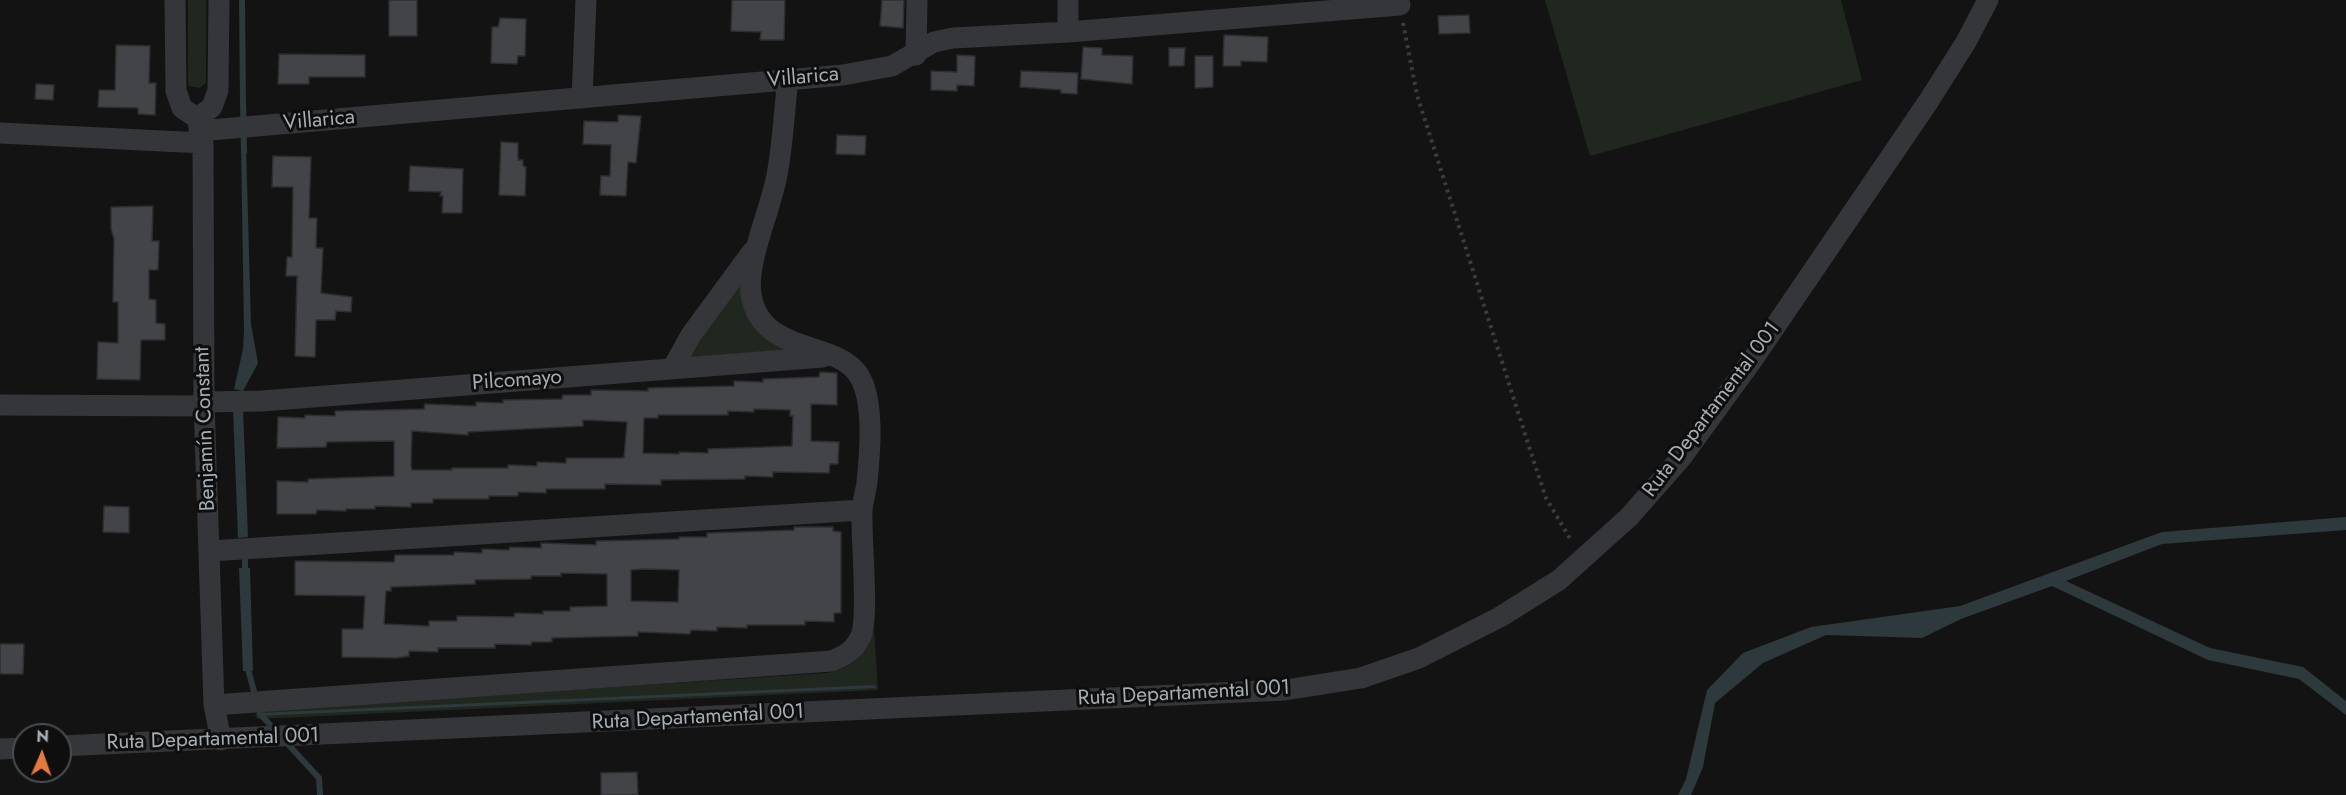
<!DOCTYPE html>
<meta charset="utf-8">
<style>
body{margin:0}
#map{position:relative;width:2346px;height:795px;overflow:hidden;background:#131314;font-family:Jost,sans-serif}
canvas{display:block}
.north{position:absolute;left:12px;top:723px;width:60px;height:60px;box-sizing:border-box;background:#0e0e0f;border:2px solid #4a4e51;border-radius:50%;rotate:2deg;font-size:16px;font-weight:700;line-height:24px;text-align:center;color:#a5aeb4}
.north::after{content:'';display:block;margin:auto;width:21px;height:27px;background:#e47a3b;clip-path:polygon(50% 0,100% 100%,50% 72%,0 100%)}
</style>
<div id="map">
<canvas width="2346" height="795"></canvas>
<div class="north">N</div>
</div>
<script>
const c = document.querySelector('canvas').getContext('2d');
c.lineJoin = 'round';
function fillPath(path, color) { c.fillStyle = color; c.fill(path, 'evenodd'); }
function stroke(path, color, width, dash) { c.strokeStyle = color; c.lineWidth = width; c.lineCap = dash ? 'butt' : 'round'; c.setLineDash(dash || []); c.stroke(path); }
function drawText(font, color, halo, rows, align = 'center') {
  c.font = font + ' Jost,sans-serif'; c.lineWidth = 6; c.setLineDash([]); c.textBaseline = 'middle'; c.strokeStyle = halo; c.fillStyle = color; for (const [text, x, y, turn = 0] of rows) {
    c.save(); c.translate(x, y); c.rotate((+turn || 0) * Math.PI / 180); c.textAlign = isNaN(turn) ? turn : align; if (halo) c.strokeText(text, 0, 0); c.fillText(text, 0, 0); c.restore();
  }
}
const green = new Path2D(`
 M188,0H206V83L200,88L189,86L188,82Z
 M1545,0H1841L1862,80L1590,156Z
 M743,275C739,317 752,330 788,348L786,350L691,357L690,353Z
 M874,628L878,690L258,719L255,716L259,710L827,673C854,668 867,654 874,628Z`);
const water = new Path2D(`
 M239,0H245L246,105L240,106Z
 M241,145H246L251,324L258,363L243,391L234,389L243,349L244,330Z
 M233,409H243L248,537L238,538Z
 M2346,517V530L2162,544L2066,581L2210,648L2303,667L2346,701V715L2299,679L2208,660L2052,586L1961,619L1922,638L1826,635L1763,663L1715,703L1703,767L1691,795H1678L1686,779L1707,690L1743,653L1811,627L1960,606L2162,532Z
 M239,568H250L253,671H243Z
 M875,685L876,688L258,716V713Z`);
const stream = new Path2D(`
 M243,100L244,152
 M245,551V574
 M247,665L256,699
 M259,709L260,714L276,731
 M285,741L319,778L320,795`);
const building = new Path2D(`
 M389,0H417V36H389Z
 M732,0H785L784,40H760L761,32L731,31Z
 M882,0H904L903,28L880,26Z
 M1469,15L1470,33L1439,34L1438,16Z
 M500,18L526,19L525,56H518L517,64L491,63L492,27H498Z
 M1224,35L1268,37L1267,62L1241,61V66H1223Z
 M116,45L150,46L149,83H156L155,115L138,114V108L98,107L99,90H115Z
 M1083,47L1102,48V55L1133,56L1132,84L1081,79Z
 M1169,48H1185L1184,66H1169Z
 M279,54L365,55V77H309V84H278Z
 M957,55L975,56L974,86L957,85V91L931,90V71L957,72Z
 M1195,56H1213V87L1195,88Z
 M1021,71L1078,73L1077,94L1061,93V90L1020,87Z
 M36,84L54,85L53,100L35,99Z
 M618,115L641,116L636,163L628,162L626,196L600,195L601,176H610L611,145L583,144L584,121L618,122Z
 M837,135L866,136L865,155L836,154Z
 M501,142L518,143V160H523V166L526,167L525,196L499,195Z
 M273,156L311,157L309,218H317L316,248H323L321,293L352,297L351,312L336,311L335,320H316L315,357L295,356L297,276H286L287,257H292L293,187H272Z
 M410,166L463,169L462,213H442L443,196H440L441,192L409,191Z
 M153,206L152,241H159L158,270H149V299L156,300V323L165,324V340H141L140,380L97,379L98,342L118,343V302H113L114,239L111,229V207Z
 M820,372L837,373V405L811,404V441L839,442L838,464H830L829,473L773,472V477L745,476V479L661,480V485L605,484V489H546V493L518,492V496H489V499H433V503H411V507L375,506V509H346V511L317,510L316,514H277V481L308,482V479L394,476V441L327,442L326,447L277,448L278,417L305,418V415L335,416V411L424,409L425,404L476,406V402L503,403V400L562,399L563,395H591V390L648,391V388L734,386V381L763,382V379L819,377ZM754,409L790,410V416H793L792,446L708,449V453L679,452V454L643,453L644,418H658V415H728V411L754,412ZM583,420L627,422L624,458H566V463L537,462V466L508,465V468H452V470H412L411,466L412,431L468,435V432L583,426Z
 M104,506L129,507V533L103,532Z
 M794,527H833V531L841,532V613H834V622L805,621V625H747V628L717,627V631L691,630L690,634L638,632V636L552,638V642H532L531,645L495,644V648H438V652L409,651V656L397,658L342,657V629H363L365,596L295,595V561L394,562L395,555H454V552L482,553V549L509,550L510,547L541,548V543L596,545V541L679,539V537H707V533L794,530ZM645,569L679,570L678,602L631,601V570ZM561,573L607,574V606L570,607V611H543V614L515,613L514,617L457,616V621H429V626L384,624L386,591H391V587L475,584V580L531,579V576H561Z
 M0,644H24L23,674H0Z
 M637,772L638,795H601V773Z`);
const path = new Path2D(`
 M1403,23L1417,95L1533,459L1546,498L1572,542`);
const minor = new Path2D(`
 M175,0L176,91L182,108L197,118L203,143L204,402L214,705L221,740
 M1068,32V0
 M916,55L917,0
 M582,98L586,0
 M197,118L212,107L218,90L219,0
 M199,131L843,75L892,66L934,42L953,38L1068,32L1400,5L1399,0
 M0,133L203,143
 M672,369L691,335L752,252
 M204,402L262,401L823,357
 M0,405L204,406
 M210,551L862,510
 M214,705L832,661C846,655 854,651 861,636C869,616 861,539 862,513C862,502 866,492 867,482C870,453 875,399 858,374C835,340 760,355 751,294C746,262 771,209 777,175C783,144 784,111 788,80
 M60,746L1285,690L1361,678L1419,658L1500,617L1559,580L1629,517L1681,458L1753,359L1928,102L1966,42L1988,0
 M0,749L24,748`);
const streetNames = [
 ["Villarica",803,78,-5],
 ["Villarica",319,121,-5],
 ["Pilcomayo",517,381,-4],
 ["Ruta Departamental 001",1712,410,-53],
 ["Benjamín Constant",206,429,-92],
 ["Ruta Departamental 001",1184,694,-3],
 ["Ruta Departamental 001",698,718,-3],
 ["Ruta Departamental 001",213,740,-2]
];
fillPath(green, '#20271f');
fillPath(water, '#2d393c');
stroke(stream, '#2d393c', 6);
fillPath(building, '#424447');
stroke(building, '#2d2e30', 1.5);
stroke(path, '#3a3d40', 4, [3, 4.5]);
stroke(minor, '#343639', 21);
drawText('21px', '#a5aeb4', '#0e0e0f', streetNames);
</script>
